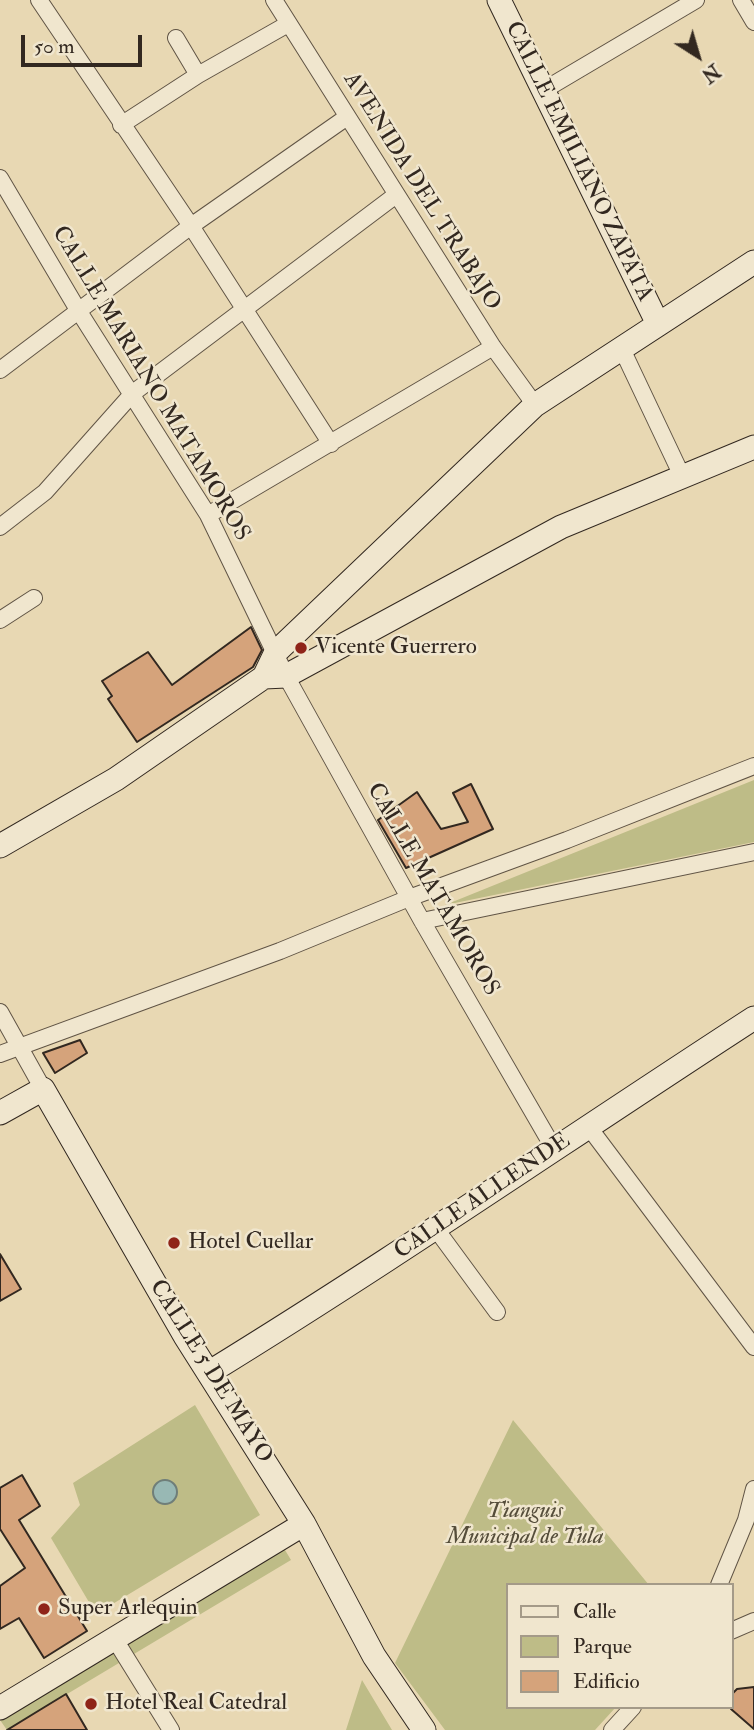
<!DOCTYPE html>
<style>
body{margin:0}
#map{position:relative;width:754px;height:1730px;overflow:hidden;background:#e8d8b3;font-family:"IM FELL Double Pica",serif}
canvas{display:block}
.legend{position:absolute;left:506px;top:1583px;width:228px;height:126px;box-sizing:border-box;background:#f0e6ce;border:2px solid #a49a88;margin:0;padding:9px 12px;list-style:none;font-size:21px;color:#322820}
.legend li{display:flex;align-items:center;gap:14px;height:35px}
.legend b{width:35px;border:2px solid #a49a88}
.north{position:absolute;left:663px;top:21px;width:70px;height:70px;-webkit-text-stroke:5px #f0e6ce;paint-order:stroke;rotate:143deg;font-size:19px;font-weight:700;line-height:28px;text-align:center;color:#322820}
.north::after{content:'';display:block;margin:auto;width:24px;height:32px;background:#322820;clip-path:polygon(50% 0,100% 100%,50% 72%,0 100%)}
.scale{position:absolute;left:21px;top:35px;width:121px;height:32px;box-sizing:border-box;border:4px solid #322820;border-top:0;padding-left:9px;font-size:21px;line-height:24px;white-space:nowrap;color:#322820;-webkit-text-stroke:5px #f0e6ce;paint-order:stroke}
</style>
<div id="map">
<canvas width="754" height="1730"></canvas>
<ul class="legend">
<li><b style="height:9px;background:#f0e6ce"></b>Calle</li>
<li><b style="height:19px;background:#bebc87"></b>Parque</li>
<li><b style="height:19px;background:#d5a37b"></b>Edificio</li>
</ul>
<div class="north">N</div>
<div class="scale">50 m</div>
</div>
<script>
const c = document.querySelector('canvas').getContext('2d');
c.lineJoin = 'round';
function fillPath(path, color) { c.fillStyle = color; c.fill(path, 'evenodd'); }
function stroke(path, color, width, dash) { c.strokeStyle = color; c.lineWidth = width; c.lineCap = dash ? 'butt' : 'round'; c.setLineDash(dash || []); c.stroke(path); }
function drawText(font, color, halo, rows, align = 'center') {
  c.font = font + ' "IM FELL Double Pica",serif'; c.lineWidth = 5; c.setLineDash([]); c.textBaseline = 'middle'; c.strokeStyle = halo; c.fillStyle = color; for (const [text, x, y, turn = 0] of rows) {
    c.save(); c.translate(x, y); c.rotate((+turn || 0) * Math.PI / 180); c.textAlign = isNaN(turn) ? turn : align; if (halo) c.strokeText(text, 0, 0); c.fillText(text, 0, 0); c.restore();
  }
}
const green = new Path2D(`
 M754,780V842L445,905Z
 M195,1405L260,1515L96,1614L51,1538L80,1505L73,1483Z
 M513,1420L649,1585H507V1707H616L595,1730H445L395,1663Z
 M282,1545L291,1560L7,1730L0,1720V1713Z
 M362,1680L392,1730H346Z`);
const water = new Path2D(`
 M153 1492a12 12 0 1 1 24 0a12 12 0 1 1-24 0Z`);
const building = new Path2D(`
 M251,627L262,650L253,667L137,742L108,699L112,696L102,681L148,652L172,685Z
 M471,784L493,829L406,868L378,820L417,792L441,829L468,822L453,793Z
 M80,1040L87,1053L55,1073L43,1053Z
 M0,1254L21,1289L0,1301Z
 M22,1475L40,1506L19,1520L87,1631L44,1658L19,1618L0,1629V1586L25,1568L0,1529V1488Z
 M754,1687V1729L731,1709V1695L737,1689Z
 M66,1694L87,1730H7L43,1708Z`);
const street = new Path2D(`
 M39,0L191,226L331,444
 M274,0L493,347L535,405
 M741,0L754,22
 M176,38L198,75
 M544,90L696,0
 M121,125L198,75L288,24
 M0,178L78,310L208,515L286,676L422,921L553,1147
 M621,347L682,476
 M0,370L191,226L347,117
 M208,515L493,347
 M0,527L45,492L133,393L396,195
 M0,620L34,598
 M422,921L754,852
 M0,1012L43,1089
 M0,1054L280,951L409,898L567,840L754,766
 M588,1126L754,1347
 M436,1229L497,1312
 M719,1585L746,1520L754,1489
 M731,1631L754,1621
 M114,1638L171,1730
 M612,1730L633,1707`);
const secondary = new Path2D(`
 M499,0L658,324
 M264,677L286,676L561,527L754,447
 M0,846L116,779L264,677L276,652L535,405L754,262
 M0,1113L43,1089L185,1336L304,1524L374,1656L424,1730
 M210,1372C394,1259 572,1136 754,1018
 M0,1708L304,1524`);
const markers = [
 [301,648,7,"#8f2418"],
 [174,1243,7,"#8f2418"],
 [44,1609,7,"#8f2418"],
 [91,1704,7,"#8f2418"]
];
const streetNames = [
 ["CALLE EMILIANO ZAPATA",578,162,64],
 ["AVENIDA DEL TRABAJO",421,192,58],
 ["CALLE MARIANO MATAMOROS",150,384,59],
 ["CALLE MATAMOROS",432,890,60],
 ["CALLE ALLENDE",483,1197,-34],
 ["CALLE 5 DE MAYO",210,1372,58]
];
const poiNames = [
 ["Vicente Guerrero",315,648],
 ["Hotel Cuellar",188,1243],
 ["Super Arlequin",58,1609],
 ["Hotel Real Catedral",105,1704]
];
const parkNames = [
 ["Tianguis",525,1512],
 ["Municipal de Tula",525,1538]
];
fillPath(green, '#bebc87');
fillPath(water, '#98b8b4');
stroke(water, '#6f7e79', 2);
fillPath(building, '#d5a37b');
stroke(building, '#322820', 2);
stroke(street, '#605445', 18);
stroke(secondary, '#322820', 25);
stroke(street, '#f0e6ce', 16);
stroke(secondary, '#f0e6ce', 23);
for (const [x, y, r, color] of markers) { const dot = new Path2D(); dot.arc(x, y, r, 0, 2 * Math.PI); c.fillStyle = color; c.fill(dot); stroke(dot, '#f0e6ce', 2.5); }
drawText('23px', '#322820', '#f0e6ce', streetNames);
drawText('23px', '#322820', '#f0e6ce', poiNames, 'left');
drawText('italic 23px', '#554d3a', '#f0e6ce', parkNames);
</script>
